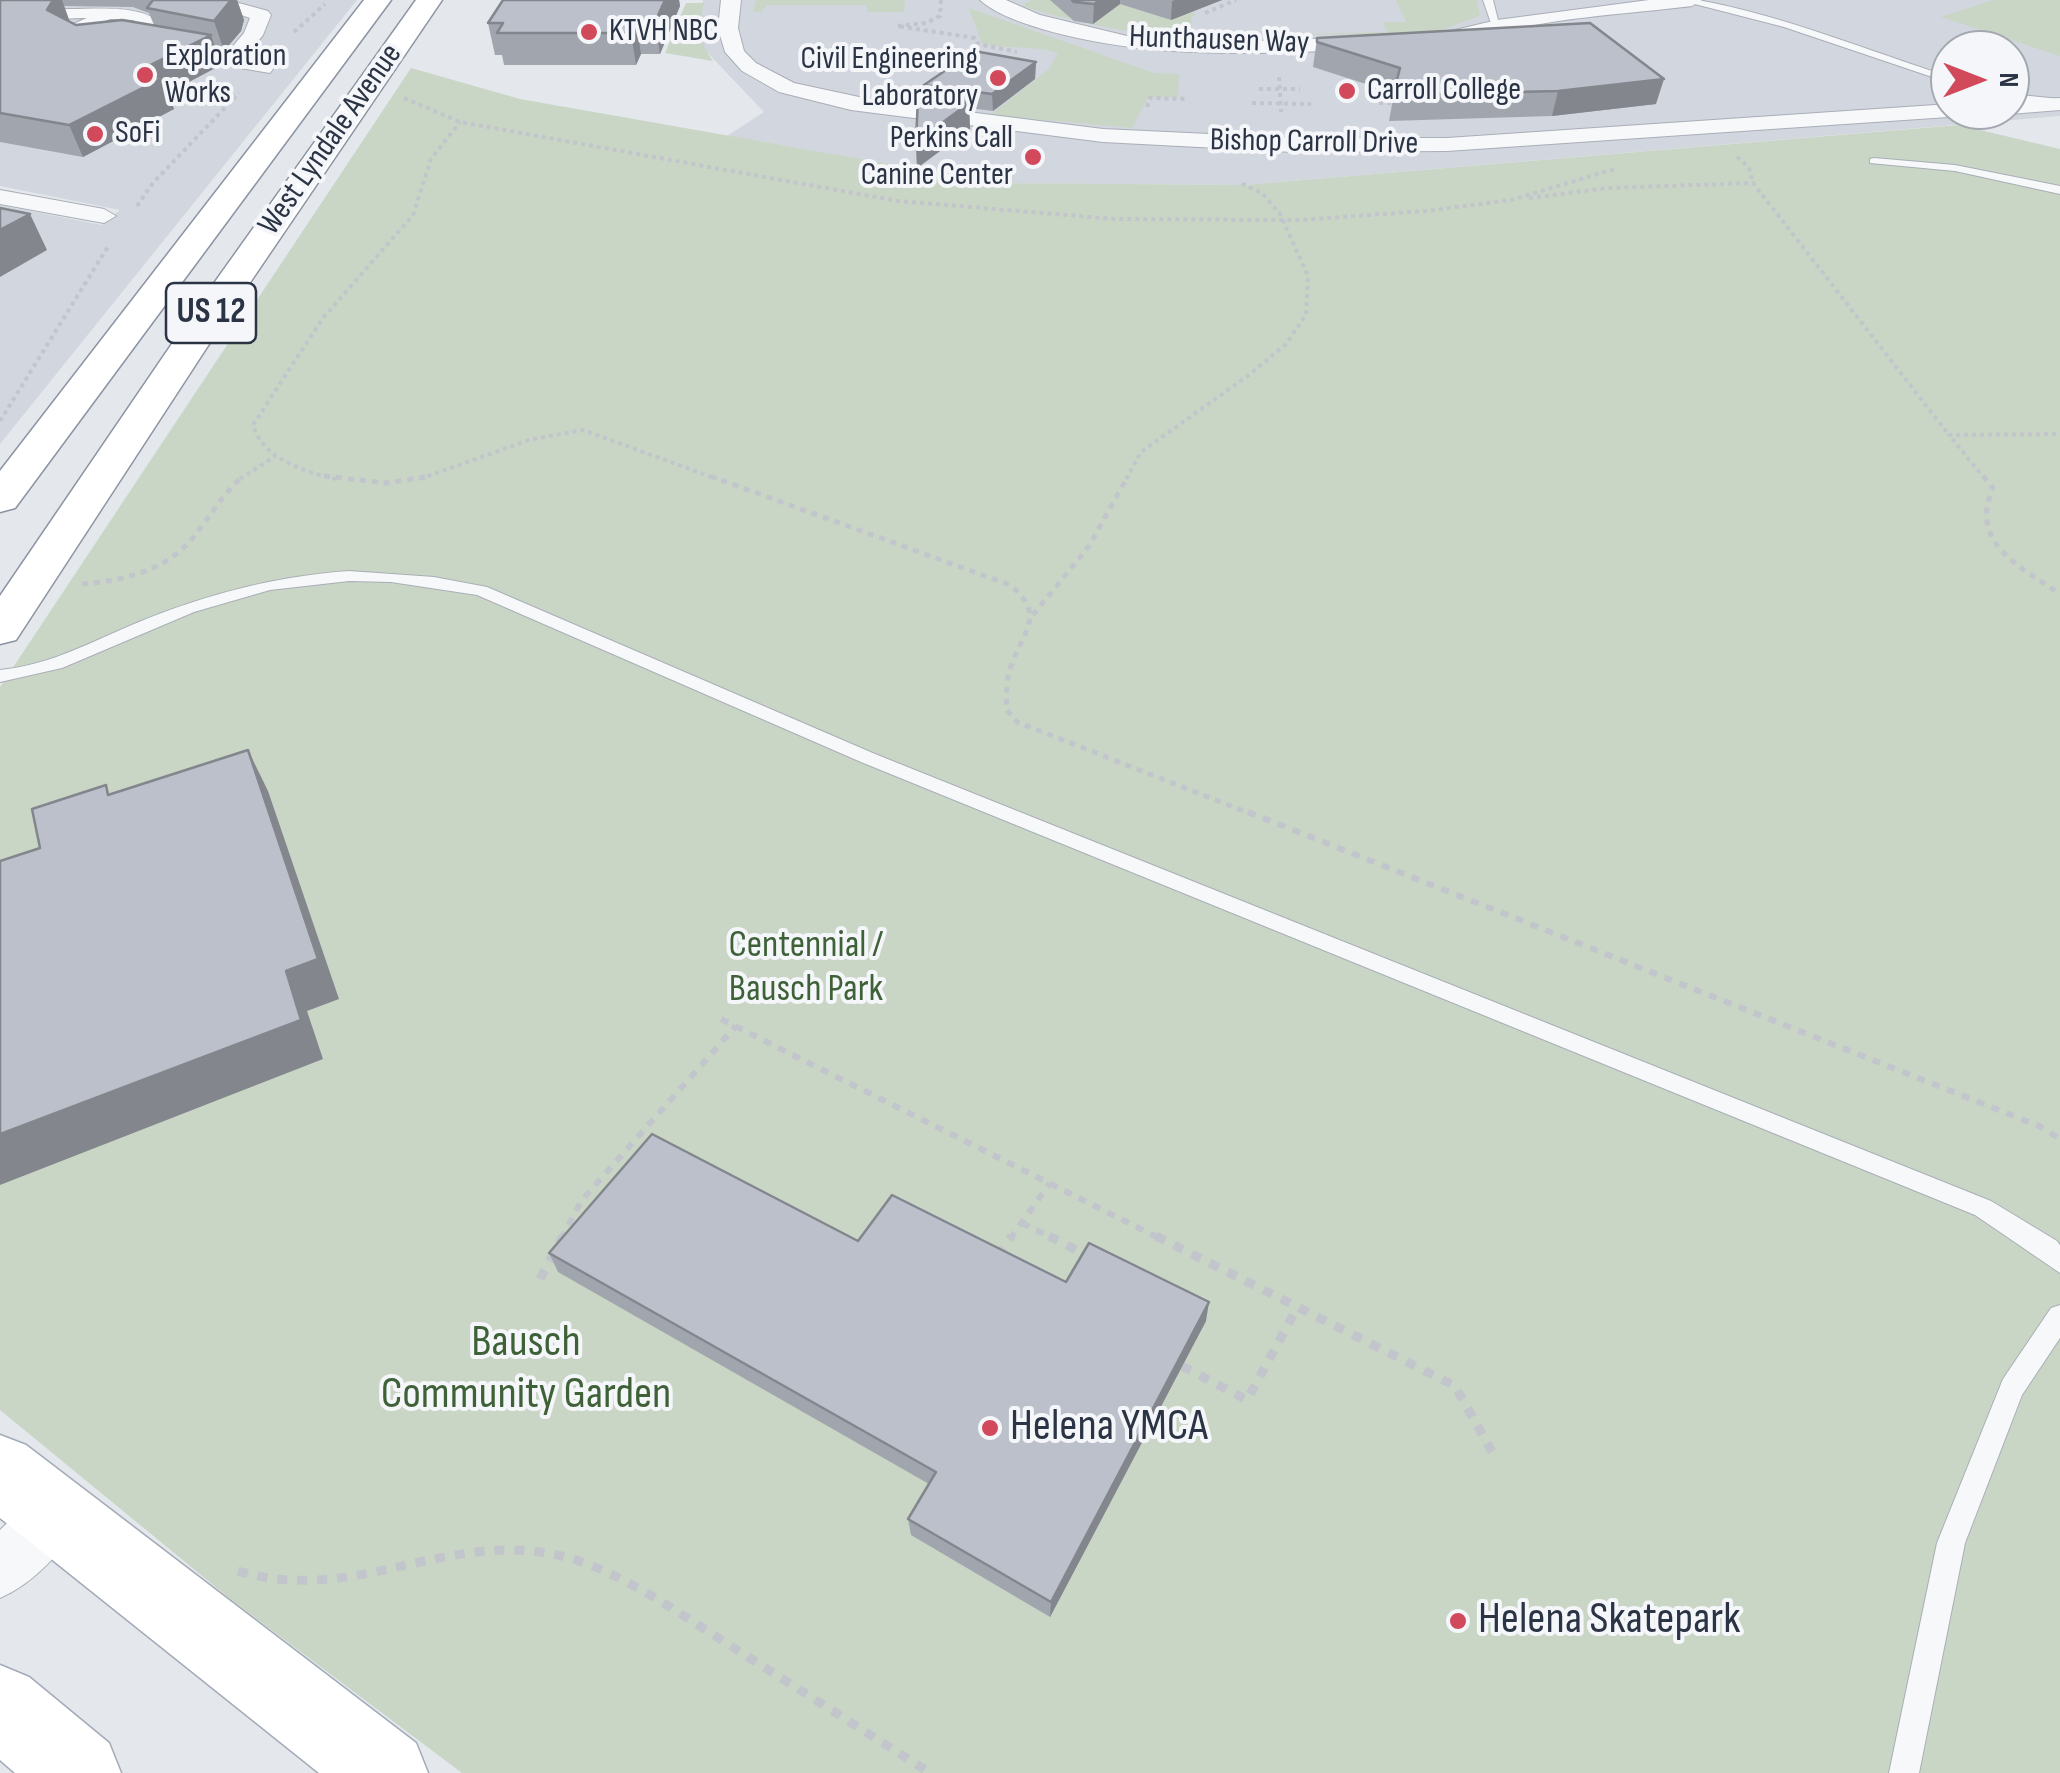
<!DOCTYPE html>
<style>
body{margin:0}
#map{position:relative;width:2060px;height:1773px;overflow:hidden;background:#e4e7ec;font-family:"Sofia Sans Condensed",sans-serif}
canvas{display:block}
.north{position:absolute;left:1930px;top:30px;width:100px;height:100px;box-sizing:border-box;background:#f4f6f9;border:2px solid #a4a8b1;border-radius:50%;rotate:90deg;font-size:28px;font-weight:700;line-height:40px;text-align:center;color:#2b3445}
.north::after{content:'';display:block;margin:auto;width:35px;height:45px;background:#d1495b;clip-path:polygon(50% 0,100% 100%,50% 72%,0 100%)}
</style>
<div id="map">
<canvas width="2060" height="1773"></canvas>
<div class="north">N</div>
</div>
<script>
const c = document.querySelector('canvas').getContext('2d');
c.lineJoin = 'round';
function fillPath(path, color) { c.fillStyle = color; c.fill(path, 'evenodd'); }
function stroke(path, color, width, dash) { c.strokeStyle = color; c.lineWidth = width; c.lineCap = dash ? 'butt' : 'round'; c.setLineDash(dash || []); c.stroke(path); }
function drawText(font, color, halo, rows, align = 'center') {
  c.font = font + ' "Sofia Sans Condensed",sans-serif'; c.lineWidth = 8; c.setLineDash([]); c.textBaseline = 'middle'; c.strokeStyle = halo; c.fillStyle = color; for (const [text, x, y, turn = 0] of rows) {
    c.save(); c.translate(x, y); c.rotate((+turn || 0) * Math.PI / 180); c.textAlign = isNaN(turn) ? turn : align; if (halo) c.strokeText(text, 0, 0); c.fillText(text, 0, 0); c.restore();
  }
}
const built = new Path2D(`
 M0,0H357L0,444V205L102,225L120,210L0,186Z
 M703,0H2060V116L1244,185L997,183L727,136L764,112L704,49L698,25ZM1950,50H2010V110H1950Z`);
const green = new Path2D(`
 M756,0H905L904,12H868L866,5H767L761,12H753Z
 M1031,0H1108L1170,20L1189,12L1196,14L1191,18L1192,31C1165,45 1055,17 1023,6Z
 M1396,0H1477L1480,16L1429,34L1272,35L1387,32L1383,22H1406Z
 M1994,0H2060V56L1941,17Z
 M686,3H704C698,26 699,42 713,61L665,53Z
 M969,8L1154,73L1179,74L1178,97H1148L1132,128L990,115L1049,69L1058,53C1032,45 1008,49 982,44Z
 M411,68L520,99L997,183L1244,185L1959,125L2060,149V1773H462L229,1598L0,1410V687Z`);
const pathFar3 = new Path2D(`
 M941,0L940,16L926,23L897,26L975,38L978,44L1017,52
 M1205,13L1236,0
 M294,32L325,4
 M1279,77L1281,112
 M1259,89H1300
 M404,98L460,122L898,201L1115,219L1300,220L1425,211L1511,200L1618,168
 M1252,103L1311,104
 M1379,103H1398
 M1147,107L1150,98L1185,99
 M1737,157L1749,167L1753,183
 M1529,198L1608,188L1753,183L1949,435
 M137,206L153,183L239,93
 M0,421L109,245
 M240,479L275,456
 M336,479C305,472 262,458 253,425L323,318L413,215L431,159L460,122
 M420,479L529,440L583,430L717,479
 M1126,479L1141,452L1249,375L1286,344L1306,315L1308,276L1280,214L1263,194L1239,182
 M1985,479L1949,435L2060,434`);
const pathFar2 = new Path2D(`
 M324,476L386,483L431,476
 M710,476L1010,585C1048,616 1022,631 1010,669C1006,681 1007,696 1006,709L1017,722L1254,815
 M1983,476L1993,488C1968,543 2021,567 2060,594
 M82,584C120,581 162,572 189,542C208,521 221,495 243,476
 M1033,615L1089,546L1128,476`);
const pathFar1 = new Path2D(`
 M1248,812L2039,1126L2060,1139
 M721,1019L1161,1239
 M1022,1223L1054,1239
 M561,1239L582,1200L736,1026
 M1010,1239L1050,1183`);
const path = new Path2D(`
 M1049,1236L1088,1256
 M1156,1236L1455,1386L1496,1459
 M998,1256L1012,1236
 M540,1279L563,1236
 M1182,1366L1247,1400L1297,1308
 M238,1571C347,1604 435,1538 539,1552C583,1557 621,1578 659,1600L930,1773`);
const service = new Path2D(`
 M1483,0H1493L1500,28L1492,26Z
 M1698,0C1785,16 1866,50 1950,77V83L1784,27L1683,1Z
 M2010,94L2060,99V105L2010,100Z
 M1874,158L1955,165L2060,186V194L1955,171L1870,163V159Z
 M349,571L434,577L487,587L875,754L1991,1201L2057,1241L2060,1245V1273L1975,1215L861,762L477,595L391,582L349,581L270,590L194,612L62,668L0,682V670C51,665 93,641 139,622C207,594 276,576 349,571Z
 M2060,1305V1338L2022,1395L1965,1543L1919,1773H1889L1937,1543L2003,1379L2051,1308Z`);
const pedestrian = new Path2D(`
 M64,9C93,10 147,2 164,28C140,52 89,62 63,38L73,24L87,18C56,17 31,26 0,20V12L30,17ZM110,19L133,20L149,27C128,40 102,49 78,37L83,30Z`);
const minor = new Path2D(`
 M197,0H228L268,11L271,15L263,35L244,58L270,65L273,69L270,73L228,66L223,58L244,33L250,18Z
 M721,0H741L738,28L744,51L756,63L794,83L873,100L1103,129L1294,138H1447L1950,104V110H1974L1963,116L1447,151L1294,152L1103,142L851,110L779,92L742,71L725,52L718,28Z
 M980,0H1006L1040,15L1127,36L1225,42L1369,37L1379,43L1369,49C1259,54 1149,60 1042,29C1023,23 995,14 980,0Z
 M1649,0H1702L1692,6C1622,15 1545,17 1478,39C1463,44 1439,51 1427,40L1430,36L1497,20Z
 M2060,98V110L2010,114L2001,110H2010V102Z
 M0,190L104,209L116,216L104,223L0,204Z
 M54,1488L73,1496L81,1515C68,1548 33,1584 0,1598V1530L35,1496Z`);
const primary = new Path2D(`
 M0,1435L26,1445L416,1743L428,1773H319L0,1518Z
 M0,1665L29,1677L109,1743L121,1773H15L0,1760Z`);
const trunk = new Path2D(`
 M364,0H391L15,508L0,512V471Z
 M416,0H442L228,315L16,640L0,644V596L197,307Z`);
const wall = new Path2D(`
 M0,0H237L244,20L241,31L224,51L216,49L221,65L168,93L174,109L83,157L0,142ZM63,6L133,7L149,13L154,25H76L69,21Z
 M503,0H679L680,6L660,54H641L636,65H504L502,55H495L488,23Z
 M1050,0H1222L1171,20L1120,4L1093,24L1074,21Z
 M1317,38L1656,104L1552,116L1389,121L1394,93L1313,67Z
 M1036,62L1035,79L993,111L969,108L970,129L917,168L916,142L925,97L924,85Z
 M858,1241L1066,1282L1206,1321L1050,1617L911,1535L908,1519L929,1484L558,1272L549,1253Z`);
const shadedWall = new Path2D(`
 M24,0H62L70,22Z
 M231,0H237L244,20L241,31L224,51L214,21Z
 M665,0H679L680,6L660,54L655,22Z
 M1100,0H1120V4L1093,24L1094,4Z
 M1175,0H1222L1171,20L1172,1Z
 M636,22L641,54L636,65L631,33Z
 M211,35L221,65L168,93L174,109L83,157L69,125L134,73Z
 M1036,62L1035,79L993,111L992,94Z
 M1664,79L1656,104L1552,116L1558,91Z
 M969,103L970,129L917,168L916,142Z
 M30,214L47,250L0,277V230Z
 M248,750L268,791L339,999L307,1011L323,1059L0,1185V1134L286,971Z
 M1209,1302L1206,1321L1050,1617L1051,1602Z`);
const building = new Path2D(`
 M0,0H53L47,10L76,25L122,20L211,35L134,73L162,78L69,125L0,113Z
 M153,0H231L214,21L147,8Z
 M503,0H665L655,22H636L631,33H497L503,23H488Z
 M1072,0H1100L1094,4L1074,2Z
 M1590,23L1664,79L1558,91L1393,95L1400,68L1317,42V38Z
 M974,51L1036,62L992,94L924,85Z
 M918,97L969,103L916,142Z
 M0,208L30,214L0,230Z
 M248,750L318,959L286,971L301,1020L0,1134V861L40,848L32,809L106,785L108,795Z
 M652,1134L858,1241L892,1195L1066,1282L1089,1243L1209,1302L1051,1602L908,1519L936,1472L549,1253Z`);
const markers = [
 [589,32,10,"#d1495b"],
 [145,75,10,"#d1495b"],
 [998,78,10,"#d1495b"],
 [1347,91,10,"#d1495b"],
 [95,134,10,"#d1495b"],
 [1033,157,10,"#d1495b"],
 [990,1428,10,"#d1495b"],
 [1458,1621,10,"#d1495b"]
];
const farPoinames = [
 ["KTVH NBC",609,32],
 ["Exploration",165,57],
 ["Works",165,94],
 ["Civil Engineering",978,60,"right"],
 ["Laboratory",978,97,"right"],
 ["Carroll College",1367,91],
 ["SoFi",115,134],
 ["Perkins Call",1013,139,"right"],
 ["Canine Center",1013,176,"right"]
];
const farStreetnames = [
 ["Hunthausen Way",1219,41,2],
 ["West Lyndale Avenue",331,140,-55],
 ["Bishop Carroll Drive",1314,143,1]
];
const shields = [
 [211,313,90]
];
const shieldNames = [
 ["US 12",211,313]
];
const parkNames = [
 ["Centennial /",806,946],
 ["Bausch Park",806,990]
];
const nearParknames = [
 ["Bausch",526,1344],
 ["Community Garden",526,1396]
];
const nearPoinames = [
 ["Helena YMCA",1010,1428],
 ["Helena Skatepark",1478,1621]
];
fillPath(built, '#d2d6de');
fillPath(green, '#c9d6c5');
stroke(service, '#a9aeb7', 2);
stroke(pedestrian, '#a9aeb7', 2);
stroke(minor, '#a9aeb7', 2);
stroke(primary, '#a3abb8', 3);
stroke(trunk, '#8b94a3', 3);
stroke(pathFar3, '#c2c5cb', 4, [4, 4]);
stroke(pathFar2, '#c2c5cb', 5, [6, 6]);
stroke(pathFar1, '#c2c5cb', 6, [8, 8]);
stroke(path, '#c2c5cb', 9, [10, 10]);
fillPath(service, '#f7f8fa');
fillPath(pedestrian, '#f7f8fa');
fillPath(minor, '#f7f8fa');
fillPath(primary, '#fff');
fillPath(trunk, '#fff');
fillPath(wall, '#a1a5ae');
fillPath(shadedWall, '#83868d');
fillPath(building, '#bbc0ca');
stroke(building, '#83868d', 2.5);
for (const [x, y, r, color] of markers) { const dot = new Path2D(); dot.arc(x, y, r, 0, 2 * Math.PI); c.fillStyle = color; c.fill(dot); stroke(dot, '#f4f6f9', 4); }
drawText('32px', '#2b3445', '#f4f6f9', farPoinames, 'left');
drawText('32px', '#2b3445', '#f4f6f9', farStreetnames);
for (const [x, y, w] of shields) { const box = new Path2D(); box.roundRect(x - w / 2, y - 30, w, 60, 8); c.fillStyle = '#f4f6f9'; c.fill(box); stroke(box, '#2b3445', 2.5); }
drawText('bold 35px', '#2b3445', null, shieldNames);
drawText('38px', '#3f6138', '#f4f6f9', parkNames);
drawText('45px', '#3f6138', '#f4f6f9', nearParknames);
drawText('45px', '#2b3445', '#f4f6f9', nearPoinames, 'left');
</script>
